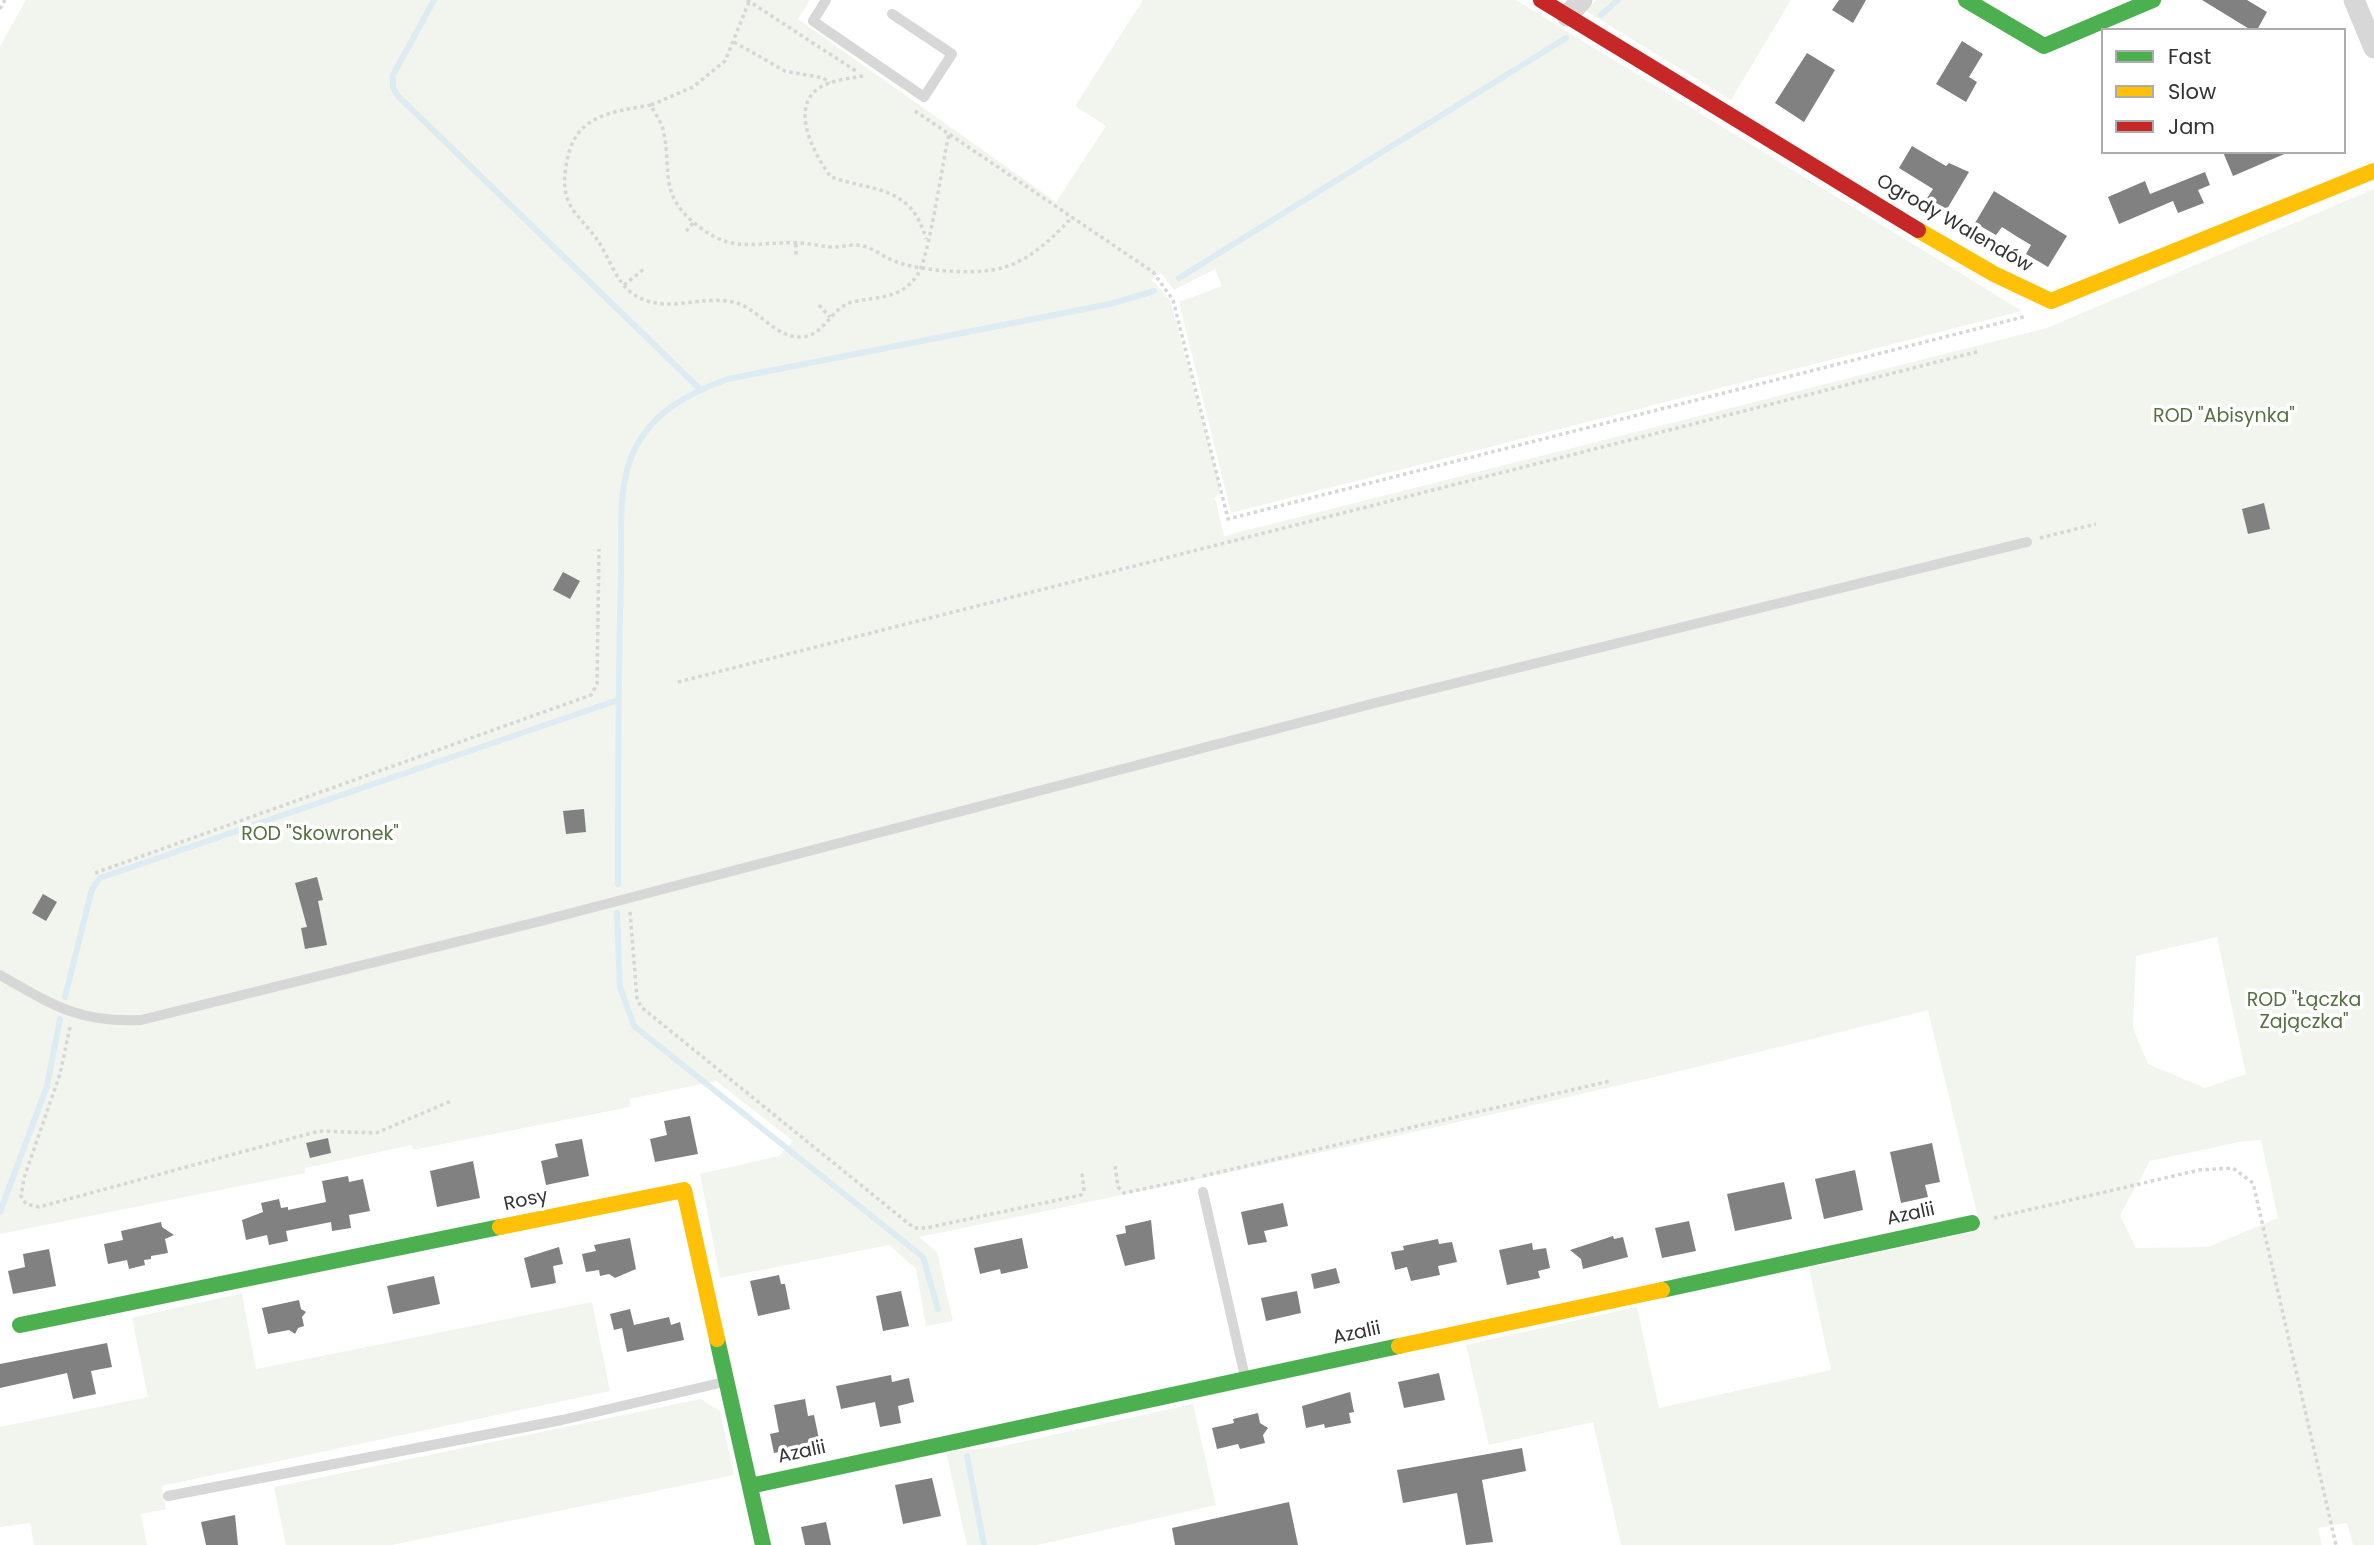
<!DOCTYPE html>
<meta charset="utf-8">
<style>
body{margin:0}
#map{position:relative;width:2374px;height:1545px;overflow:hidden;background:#fff;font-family:Poppins,sans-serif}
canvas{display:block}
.legend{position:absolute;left:2101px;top:28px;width:245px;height:126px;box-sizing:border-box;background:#fff;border:2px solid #adadad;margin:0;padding:9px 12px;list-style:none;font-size:21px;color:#333}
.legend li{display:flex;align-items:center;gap:14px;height:35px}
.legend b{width:35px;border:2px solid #adadad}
</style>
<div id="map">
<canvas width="2374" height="1545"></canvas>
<ul class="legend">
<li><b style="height:9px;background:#4caf50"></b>Fast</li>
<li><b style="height:9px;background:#ffc107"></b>Slow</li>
<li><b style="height:9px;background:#c62828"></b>Jam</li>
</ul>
</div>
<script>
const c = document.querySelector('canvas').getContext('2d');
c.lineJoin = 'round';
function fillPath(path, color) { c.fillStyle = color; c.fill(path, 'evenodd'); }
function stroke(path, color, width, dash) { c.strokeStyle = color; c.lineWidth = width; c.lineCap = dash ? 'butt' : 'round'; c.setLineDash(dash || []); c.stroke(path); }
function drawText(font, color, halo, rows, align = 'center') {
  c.font = font + ' Poppins,sans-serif'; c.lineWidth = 7; c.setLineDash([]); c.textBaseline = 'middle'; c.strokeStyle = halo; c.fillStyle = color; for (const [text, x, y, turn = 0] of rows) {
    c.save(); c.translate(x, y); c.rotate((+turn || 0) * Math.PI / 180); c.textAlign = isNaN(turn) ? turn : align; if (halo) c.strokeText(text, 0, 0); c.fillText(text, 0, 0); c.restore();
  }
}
const green = new Path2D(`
 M26,0H810L798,19L1056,202L1106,126L1075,106L1143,0H1516L2022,311L1231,513L1179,302L1222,286L1215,269L1174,290L1161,273L1151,279L1170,300L1220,486V491L1215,498L1224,536L2047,328L2374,189V1545H2353L2347,1523L2318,1528L2322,1545H1621L1593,1422L1489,1445L1466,1345L1637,1307L1659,1408L1831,1370L1809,1268L1981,1230L1928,1010C1594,1095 1257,1168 919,1237L937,1252L953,1321L926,1326L916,1269L889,1245L720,1278L700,1174L779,1156L793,1141L716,1081L630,1099V1107L413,1150L412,1145L305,1168V1173L0,1234V46ZM2217,937L2246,1074L2205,1088L2148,1064L2133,1028L2136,956ZM2261,1140L2278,1218L2208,1247L2136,1248L2120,1215L2150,1161L2239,1142Z
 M1596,0H1791L1731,100L1586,11Z
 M242,1293L256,1369L592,1302L610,1391L161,1486L166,1509L141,1514L147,1545H34L30,1523L0,1527V1427L148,1397L132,1318Z
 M701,1399L720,1411L734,1475L392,1545H286L274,1487Z
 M1193,1404L1216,1505L1037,1545H967L946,1452L999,1447Z`);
const stream = new Path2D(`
 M434,0L393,75V88L398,96L700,389
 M1601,15L1618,0
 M1179,278L1566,38
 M618,884C618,781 618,679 621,576C622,538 617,492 632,455C650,413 688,393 728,379L1110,304L1154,291
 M617,913L620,987L634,1026L923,1257L938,1309
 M65,997L92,889L100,878L618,700
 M0,1212L47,1086L60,1019
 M967,1456L984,1545`);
const building = new Path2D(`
 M1839,0H1866L1853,23L1832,10Z
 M2202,0H2247L2267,12L2257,30H2251Z
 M1962,41L1983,54L1969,77L1977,82L1966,102L1936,84Z
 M1807,53L1835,70L1804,122L1775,103Z
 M1912,146L1946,166L1949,163L1969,172L1947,209L1927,198L1933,189L1899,168Z
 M2223,152H2289L2233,176Z
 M2205,172L2210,185L2198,190L2204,203L2178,213L2173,201L2119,224L2108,197L2145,181L2150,194Z
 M1994,191L2067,236L2048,267L2026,254L2031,245L2016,236L2002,227L1996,235L1975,223Z
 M2264,503L2270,529L2248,534L2242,509Z
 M563,572L580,581L570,599L553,590Z
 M584,809L586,832L566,834L563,811Z
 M317,877L323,900L318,901L327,945L305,949L301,928L307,927L295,883Z
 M43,894L57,902L46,921L32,913Z
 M690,1116L698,1154L655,1162L650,1139L667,1135L664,1121Z
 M328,1138L331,1153L310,1158L306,1143Z
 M582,1139L589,1176L546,1185L541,1161L558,1157L555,1144Z
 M1932,1143L1940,1182L1925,1185L1928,1197L1901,1203L1890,1152Z
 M473,1161L480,1198L437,1207L430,1171Z
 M1855,1170L1863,1210L1824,1219L1815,1179Z
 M348,1176L349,1182L363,1179L370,1211L349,1215L351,1228L332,1231L331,1222L286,1231L288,1241L269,1245L267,1235L246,1240L242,1220L263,1212L261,1203L279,1199L281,1208L288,1207V1210L326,1202L322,1181Z
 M1784,1182L1792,1219L1735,1231L1727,1194Z
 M1283,1203L1288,1226L1264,1231L1267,1242L1248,1245L1241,1212Z
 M1151,1220L1155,1259L1125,1266L1116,1235L1126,1233L1125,1226Z
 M1689,1221L1696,1251L1662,1258L1655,1228Z
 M161,1222L162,1227L174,1235L165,1239L168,1253L151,1256V1259L144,1260L145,1265L129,1269L127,1260L108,1264L104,1244L123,1240L121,1231Z
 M1613,1236L1614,1239L1623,1237L1628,1257L1583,1269L1581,1259L1570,1250Z
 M630,1238L636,1269L615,1278L609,1274L600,1276L599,1270L586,1272L582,1254L596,1251L594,1245Z
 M1022,1238L1028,1268L1001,1274L1000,1269L980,1274L974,1248Z
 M1438,1239L1439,1244L1452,1242L1457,1262L1438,1266L1440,1275L1411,1281L1407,1267L1395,1270L1391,1252L1404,1250L1403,1246Z
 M1532,1243L1533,1250L1546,1248L1550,1268L1538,1271L1540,1278L1507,1285L1499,1250Z
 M559,1247L563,1264L553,1266L556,1283L531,1288L524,1258Z
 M49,1249L56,1286L13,1294L8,1271L25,1267L23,1254Z
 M1336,1268L1340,1283L1314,1289L1311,1274Z
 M779,1275L781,1284H785L790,1309L758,1316L750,1281Z
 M434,1276L440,1304L393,1314L387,1286Z
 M901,1291L909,1326L883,1331L876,1296Z
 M1297,1291L1301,1313L1266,1321L1261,1298Z
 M299,1300L301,1309L306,1312L302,1317L304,1326L298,1328L295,1334L289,1330L268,1334L262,1308Z
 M630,1309L634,1325L669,1317L671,1325L680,1322L684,1340L627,1352L622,1328L614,1330L610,1314Z
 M107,1343L112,1367L91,1371L96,1394L73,1399L67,1373L0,1388V1364Z
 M1439,1373L1445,1400L1404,1408L1398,1382Z
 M891,1375L892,1382L909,1378L914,1402L898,1406L901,1423L880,1427L875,1402L841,1409L836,1386Z
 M1350,1392L1354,1412L1349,1413L1351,1423L1325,1428L1324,1424L1306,1428L1302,1406Z
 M805,1399L808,1416L814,1415L820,1444L774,1453L770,1434L779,1432L774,1405Z
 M1258,1413L1260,1423L1268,1428L1263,1435L1265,1443L1240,1449L1238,1444L1217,1449L1212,1428L1234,1423L1233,1419Z
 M1522,1448L1526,1471L1482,1480L1493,1542L1466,1545L1457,1493L1403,1503L1397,1470Z
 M932,1478L941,1516L903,1524L895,1485Z
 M1289,1502L1298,1545H1175L1172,1528Z
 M235,1515L238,1545H206L201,1522Z
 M826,1522L831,1545H805L801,1527Z`);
const path = new Path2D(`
 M747,0L856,71
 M749,2L725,61L693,87L651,105C655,114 663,124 664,134C671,170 660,193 692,221C732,256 753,241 797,243C810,243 822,247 834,247C841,247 848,245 855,245C871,245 881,256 894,261C919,271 979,276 1005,267C1031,259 1054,237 1072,217
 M0,9L5,0
 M734,42L785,71L823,78L830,83
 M863,76C847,79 828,80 815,91C791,113 816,157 831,177C875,192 911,185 926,239
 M651,105C611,112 575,115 567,161C564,175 563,190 569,203C576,217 590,228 598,241C609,257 616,282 633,294C665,316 702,293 737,303C759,310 777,339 802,337C824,336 832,306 853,302C878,296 901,300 918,274C929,258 943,159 949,134
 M915,111L1153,272L1173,300L1228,519L2027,316
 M686,231L694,222
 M796,244V256
 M624,285L644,269
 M819,305L830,317
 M2040,538L2096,524
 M678,682L1980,351
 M95,873L591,695L597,684L599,549
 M630,912L637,998L641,1007L914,1228H926L1081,1195L1084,1191L1082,1173
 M70,1027L60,1074L24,1178L21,1196L26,1204L39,1207L319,1131L376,1133L451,1101
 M1115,1166L1118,1187L1124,1193L1195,1178
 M1203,1176L1610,1081
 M1994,1218L2199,1170L2233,1168L2253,1183L2336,1545`);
const lane = new Path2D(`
 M826,0L813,21L924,97L952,54L892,14
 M0,975C53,1005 78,1023 141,1020L541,921L1375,703L2027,542
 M1203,1192L1245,1377
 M168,1496L562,1420L724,1382`);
const street = new Path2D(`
 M2354,0L2374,48
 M1567,16L1582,0`);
const fast = new Path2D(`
 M1966,0L2044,46L2153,0
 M1662,1290L1972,1223
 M20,1325L500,1227
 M717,1339L763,1545
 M750,1486L1399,1346`);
const slow = new Path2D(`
 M1918,230L1994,274L2051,301L2374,171
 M500,1227L684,1190L717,1339
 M1399,1346L1662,1290`);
const jam = new Path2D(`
 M1541,0L1918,230`);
const streetNames = [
 ["Ogrody Walendów",1954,224,30],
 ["Rosy",526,1201,-12],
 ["Azalii",1911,1215,-12],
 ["Azalii",1357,1334,-12],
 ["Azalii",802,1453,-12]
];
const parkNames = [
 ["ROD \"Abisynka\"",2224,417],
 ["ROD \"Skowronek\"",320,835],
 ["ROD \"Łączka",2304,1001],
 ["Zajączka\"",2304,1023]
];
fillPath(green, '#f1f5ed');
stroke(stream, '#ddebf3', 6);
fillPath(building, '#818181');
stroke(path, '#d6d6d6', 3.5, [3.5, 3.5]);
stroke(lane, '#d7d7d7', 10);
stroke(street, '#d7d7d7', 21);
stroke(fast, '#4caf50', 16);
stroke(slow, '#ffc107', 16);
stroke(jam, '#c62828', 16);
drawText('19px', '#333', '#fff', streetNames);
drawText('19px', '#56703f', '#fff', parkNames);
</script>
